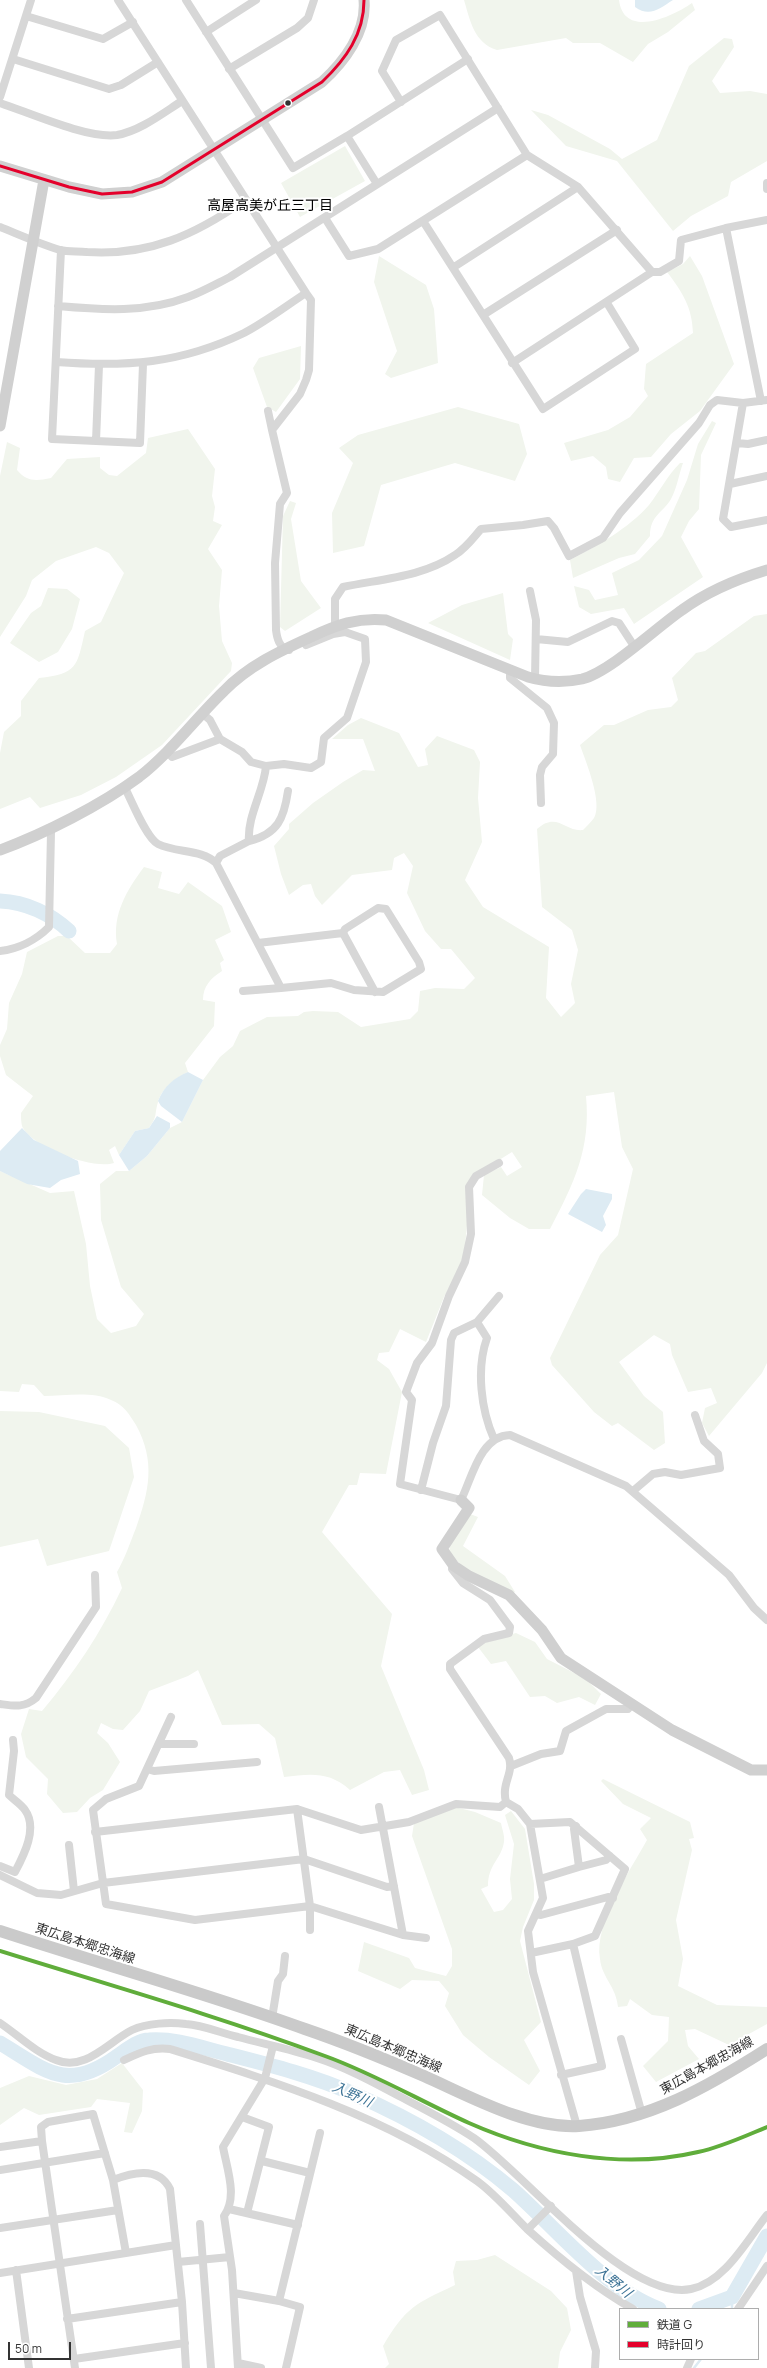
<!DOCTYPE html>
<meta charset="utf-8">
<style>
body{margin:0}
#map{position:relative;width:767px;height:2368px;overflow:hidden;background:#fff;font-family:Manrope,"Noto Sans JP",sans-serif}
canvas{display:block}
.legend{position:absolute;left:619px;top:2308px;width:140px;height:52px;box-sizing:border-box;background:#fff;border:1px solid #adadad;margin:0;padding:5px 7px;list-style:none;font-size:12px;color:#333}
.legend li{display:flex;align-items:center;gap:8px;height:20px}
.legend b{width:20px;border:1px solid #adadad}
.scale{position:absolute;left:8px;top:2342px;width:63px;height:18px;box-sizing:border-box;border:2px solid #333;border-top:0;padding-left:5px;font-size:12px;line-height:14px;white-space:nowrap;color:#333;-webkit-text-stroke:3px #fff;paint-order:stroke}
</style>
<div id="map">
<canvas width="767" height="2368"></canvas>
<ul class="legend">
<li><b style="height:5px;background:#60ad3b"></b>鉄道 G</li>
<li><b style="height:5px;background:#e4002b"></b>時計回り</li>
</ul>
<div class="scale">50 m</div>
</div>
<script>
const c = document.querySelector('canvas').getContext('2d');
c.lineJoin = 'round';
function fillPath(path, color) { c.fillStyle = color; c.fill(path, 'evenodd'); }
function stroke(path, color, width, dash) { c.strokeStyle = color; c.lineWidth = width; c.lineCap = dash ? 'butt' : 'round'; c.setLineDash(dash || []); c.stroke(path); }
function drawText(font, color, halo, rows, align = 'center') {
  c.font = font + ' Manrope,"Noto Sans JP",sans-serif'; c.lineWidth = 4; c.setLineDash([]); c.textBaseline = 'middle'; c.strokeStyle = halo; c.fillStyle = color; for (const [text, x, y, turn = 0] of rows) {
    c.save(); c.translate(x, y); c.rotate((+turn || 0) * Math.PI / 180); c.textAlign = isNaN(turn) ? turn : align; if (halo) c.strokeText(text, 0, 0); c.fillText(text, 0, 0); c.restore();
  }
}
const green = new Path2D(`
 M464,0H619C624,39 672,17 692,3L695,10L668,32L648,44L633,62L600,43H573L566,38L497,50C474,43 470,20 464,0Z
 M724,38L732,39L734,47L712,81L720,93L750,91L767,94V161L731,182L728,196L691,216L673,231L617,161L566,146L531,110L548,115L610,149L622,159L657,140L689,66Z
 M345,146L365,181L300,217L281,183Z
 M379,256L426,285L434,309L438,363L391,378L385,374L397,351L374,282Z
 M690,256L702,276L734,364L700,411L671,434L651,457L634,458L620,482L608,479L606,467L593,456L571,461L564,443L608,430L630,417L648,396L644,389L646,364L693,333C692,307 683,293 667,272L683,264Z
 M301,346L300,379L276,412L267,407L253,368L259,358Z
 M458,407L519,424L527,454L515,481L455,463L381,485L364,546L333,553L332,513L353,463L339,448L358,435Z
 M712,421L716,423L701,455L699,509L689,521L681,537L703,577L634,624L624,608L591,614L579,607L574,586L589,590L595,600L618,595L612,573L639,560L662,536L687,480L698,444Z
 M188,429L215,469L212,496L215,507L213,521L222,525L208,549L222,570L219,606L222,641L232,663L231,671L162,745L116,777L81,795L40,808L30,797L0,809V753L4,732L21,716V701L39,678C77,674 77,667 85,631L101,622L124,573L109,553L96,547L56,561L32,580L26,596L0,637V476L7,442L20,448L17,470C27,482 36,481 51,478L67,459L100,457V468L109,475L117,476L146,453L148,438Z
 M680,463H683C679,474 677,488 671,499C663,513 650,515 650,536L635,554L619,558L573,578L570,560C597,546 629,528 649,505C660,491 667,476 680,463Z
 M290,501L296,503L291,519L301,581L321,608L285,631L280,627L283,516Z
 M48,588L67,589L80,599L72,629L58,652L39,662L10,643L31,613L41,606Z
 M503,593L508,634L513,639L510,660L428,623L462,605Z
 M767,614V1363L762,1373L709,1436L702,1423L705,1408L717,1403L711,1388L688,1392L672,1355L670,1344L654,1335L619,1362L644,1396L663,1412L665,1443L654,1450L618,1423L612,1426L594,1412L552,1365L550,1358L600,1255L618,1235L633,1169L622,1147L614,1092L586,1096C591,1149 574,1183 550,1229H529L510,1218L482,1195L484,1175L501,1167L507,1176L522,1167L512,1152L475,1175L467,1189V1225L464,1258L444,1297L426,1342L400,1329L389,1352L379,1353L377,1360L389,1369L402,1392L386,1474L360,1473L357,1485H349L322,1532L392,1614L381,1666L424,1770L429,1790L412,1795L400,1770L384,1772L350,1790C329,1771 310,1774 284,1777L275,1738L259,1724L222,1725L198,1670L188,1676L149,1691L140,1711L123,1730L113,1729L101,1723L97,1733L108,1743L120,1762L103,1790L90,1798L77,1812L63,1813L47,1794L48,1779L26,1757L21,1734L29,1709L42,1711C74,1673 101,1633 122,1588L117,1572C125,1558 130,1543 136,1528C149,1491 156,1462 136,1425C129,1414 124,1405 111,1400C92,1391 64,1396 44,1396L34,1385L22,1384L19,1392L0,1391V1171L50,1193L74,1191L86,1244L90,1286L97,1319L111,1333L136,1326L144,1314L121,1287L101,1220L100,1184L116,1171H129L147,1156L170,1128L182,1122L203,1080L220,1057L233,1046L240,1031L267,1017L298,1016L304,1012L313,1011L338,1012L361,1027L410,1019L418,1011L420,991L435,988L464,989L475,978L451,949H441L425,931L407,893L413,866L404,853L394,858L392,870L352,875L322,905L315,896L311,884L303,885L289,895L281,874L274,846L289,829V824L313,803L343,782L363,770L375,771L363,739H332L348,725L361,718L399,733L418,767L428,765L425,749L437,736L474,750L480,762L478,798L482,842L465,880L483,907L549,947L546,998L561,1017L575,1003L571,984L578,950L572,930L542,907L537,829C557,811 565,832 583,830C587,826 591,822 594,818C603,803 586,762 580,745L604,725H614L648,710L671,707L678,700L672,678L696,653L705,651L754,616Z
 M144,867L162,872L158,888L179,894L188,882L222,906L231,932L215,940L224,960L220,963L222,971C211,978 203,986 203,1000L215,1002L214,1026L185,1063L188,1072C177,1077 161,1089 158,1102C154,1116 158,1115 149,1128L135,1131L119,1155L115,1146L109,1150L114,1163C94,1170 34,1148 23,1128C21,1125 21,1117 21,1113L33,1096L6,1075L0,1056V1045L7,1029L9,1003L22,974L27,952L58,936H67L85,953H110L117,944C112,914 127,890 144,867Z
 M0,1411L39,1412L105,1426L129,1448L134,1477L109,1551L47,1566L38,1539L0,1547Z
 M470,1514L478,1517L463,1546L505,1576L515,1592L512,1594C489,1583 465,1574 449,1551L452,1538Z
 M516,1633L535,1642L547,1659L586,1679L601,1694L595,1705L579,1697L557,1703L545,1696L530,1697L506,1661L491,1664L478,1647L486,1641Z
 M603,1779L690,1822L694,1838L689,1839L692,1850L676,1920L683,1959L678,1986L717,2005L767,2007V2024L729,2045L695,2029L685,2030L688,2046L699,2059L656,2082L643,2066L668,2041L669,2017L652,2015L630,1999L627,2006L618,2007C616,1986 602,1978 600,1959C594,1923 630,1871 647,1840L640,1829L651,1818L623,1804L601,1781Z
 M455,1807L475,1812L501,1823C502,1829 505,1836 504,1842C501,1860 488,1864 488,1886L481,1889L494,1912L503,1910L512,1899L510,1879L514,1844L505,1815L511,1811L525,1829L534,1884V1900L523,1927L520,1941L541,2022L524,2040L540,2071L529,2085L489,2057L463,2035L445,2006L449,1993L439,1981L412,1980L400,1989L358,1971L364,1942L409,1958L415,1968L446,1976L452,1966V1949L412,1836L414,1823Z
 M122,2063L143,2090L142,2111L132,2133L124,2132L130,2103L97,2099L91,2107L39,2115L24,2108L0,2125V2088L29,2076L66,2085L97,2079Z
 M495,2255L551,2291L567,2308L571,2330L560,2352L558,2368H385L389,2364L383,2346C406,2307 415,2304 455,2285L453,2272L456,2261L477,2260Z`);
const water = new Path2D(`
 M635,0H673C660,8 650,18 635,7Z
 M188,1072L203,1080L182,1122L161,1106L158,1101C164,1086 174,1078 188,1072Z
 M157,1116L170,1123V1128L147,1156L129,1171L119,1155L135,1131L149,1128Z
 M22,1128L34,1140L78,1161L80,1174L61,1180L50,1188L27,1184L0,1171V1151Z
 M586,1189L612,1194V1199L603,1216L606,1225L602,1232L568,1214L581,1194Z`);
const stream = new Path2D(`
 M732,2297V2309
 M694,2368L701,2359`);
const river = new Path2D(`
 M0,901C26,902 51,914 69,931
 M0,2043C45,2070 66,2093 116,2057C125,2051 138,2040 149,2040C176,2038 202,2048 227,2054C270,2065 314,2076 354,2094C409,2118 467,2151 513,2190C556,2228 605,2289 659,2309
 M699,2309L732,2297L767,2236`);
const street = new Path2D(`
 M186,0L293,168L347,136L468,59
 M26,16L103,39L133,22
 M206,32L256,0
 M13,59L109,89L121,85L158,62
 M229,69L297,28L308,18L314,0
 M0,97L31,0
 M401,102L382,71L396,40L440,15L527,155L578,187L652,272L512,363
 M0,103C30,113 88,139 117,135C140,131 163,113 182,101
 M347,136L377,184
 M767,183V189
 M325,218L349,256L378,249L527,155
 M423,221L543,409L635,349L607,303
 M0,227C20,235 40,244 60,250C68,252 78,251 87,252C149,256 195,235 245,200
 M61,250L52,439L140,443L143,364
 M454,267L578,187
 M652,272H660L679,261L681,240L726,228
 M58,306C102,310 146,313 188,297C202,292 216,284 230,277L498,108
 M483,315L617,230
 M56,362C126,367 180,364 244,333C265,322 286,306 306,293L118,0
 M767,400L743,403L723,519L731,527L767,520
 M761,401L726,228L767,220
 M268,411L272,430
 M96,441L99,365
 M737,443L748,444L767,440
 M730,484L767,476
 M530,591L536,620L535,679
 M536,639L568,642L612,621L619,623L634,646
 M306,645L333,634
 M289,650C279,648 277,638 276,630L275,563L280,504L287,493L272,430L300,394L306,380L309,370L311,300L306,293
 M510,671V678L547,708L554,723L553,754L542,767L540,775L541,803
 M203,714L210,720L220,739L242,752L251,762L266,766
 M167,752L172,757L220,739
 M124,786C131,799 146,838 158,844C176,853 202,849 216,863L281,988L331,983L354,990L383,992L421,969L419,962L386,909L378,908L345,929L343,933
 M249,841C278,834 284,818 288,791
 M216,863L220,856L249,841C247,816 264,791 266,766L284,764L311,768L321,762L324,738L347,718L366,662L365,639L345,632L333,634L332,631L335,626V599L343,587C380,579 423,577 455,555C466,548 473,538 481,529L523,525L548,521L554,528L569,556L603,538L620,513L699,423L710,405L717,400L743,403
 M343,933L375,992
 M258,943L343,933
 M0,951C18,949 36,940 49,927L51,832L49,828
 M243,991L281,988
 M499,1163L476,1176L469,1187L471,1234L465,1262L449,1296L432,1343L417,1363L406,1392L412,1400L400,1484L461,1500C472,1478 480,1436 510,1435L626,1486L729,1575L754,1608L767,1620
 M494,1439C481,1410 476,1369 487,1338L477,1322L499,1296
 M421,1490L433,1443L446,1406L451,1340L454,1333L477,1322
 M633,1491L653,1474L665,1472L681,1475L720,1468L718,1454L704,1441L695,1415
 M454,1566L452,1569L463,1583L490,1600L510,1627L509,1633L484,1639L450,1664V1669L509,1758C514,1774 501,1783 506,1802L518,1809L530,1824L543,1898L528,1931L533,1972L577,2126
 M0,1704C15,1706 24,1708 36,1698L96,1607L95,1575
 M171,1717L139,1786L106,1799L93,1810L106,1904L195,1920L310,1906L403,1935L379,1807
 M159,1744H194
 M511,1766L541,1754L560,1751L566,1731L606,1709H628L632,1704
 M147,1769L154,1771L257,1762
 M297,1809L361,1830L409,1822L456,1804L500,1807L506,1802
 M530,1824L570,1822L625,1869L595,1936L573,1944L602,2066L561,2075
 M95,1832L297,1809L310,1906V1930
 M69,1845L74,1891
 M0,1866L15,1872C24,1855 38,1828 25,1810C21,1804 14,1800 9,1795L14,1751L13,1740
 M579,1867L606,1860L610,1856
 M0,1875L37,1893L61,1895L103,1883L304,1859L387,1887L394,1886
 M540,1879L579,1867L574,1829L576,1826
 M537,1914L541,1915L608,1897L613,1898
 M403,1935L426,1938
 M531,1953L573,1944
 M272,2018L278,1981L283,1974L285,1956
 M0,2023C18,2035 36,2053 56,2060C85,2072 108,2042 132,2030C147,2023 170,2022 186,2024C203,2025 221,2033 238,2037C264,2044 291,2049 317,2058C345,2067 373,2082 399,2096C424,2109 450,2122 474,2138C525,2174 628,2302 691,2289C725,2282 747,2240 767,2215
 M621,2039L642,2114
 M124,2060C141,2052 152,2047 170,2049C276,2082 386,2116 477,2181C495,2194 511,2213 527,2229C560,2259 594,2287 633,2309
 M242,2117L269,2127L247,2213
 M0,2147L42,2141
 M262,2161L310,2173
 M0,2170L105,2153
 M113,2180C133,2172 159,2166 170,2189L182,2302L186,2368
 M229,2209L298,2225
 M200,2224L211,2368
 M0,2228L118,2210
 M528,2229L551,2206
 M178,2262L230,2257
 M16,2270L29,2368
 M576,2271L580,2297L596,2351L595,2368
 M0,2273L176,2245
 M234,2293L279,2301
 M738,2309L767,2266
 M67,2319L182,2302
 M74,2359L185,2343
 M238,2363L261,2368
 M75,2368L42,2141L41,2127L48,2122L93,2114L113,2180L126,2253
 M238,2368L232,2270L224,2216C238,2197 227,2169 223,2147L265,2078L273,2046
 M286,2368L300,2307L279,2301L320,2133
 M687,2368L691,2359`);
const secondary = new Path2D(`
 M0,166L69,187L102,194L132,192L162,182L322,82C344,62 367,32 364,0
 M0,426L44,180
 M0,850C44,834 101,805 139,777C171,752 195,719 224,691C248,666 280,651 311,637C336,625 358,617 386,620L528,677C545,682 564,683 582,679C610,672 657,627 682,610C708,591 737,579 767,570
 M461,1500L469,1508L442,1549L454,1566L469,1576L509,1595L542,1630L561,1658L672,1730L751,1770H767`);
const primary = new Path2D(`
 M0,1931C101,1964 206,1993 305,2029C346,2043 385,2059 424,2076C469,2096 528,2129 579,2126C649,2121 709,2086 767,2049`);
const bus1 = new Path2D(`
 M0,166L69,187L102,194L132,192L162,182L322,82C346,59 364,34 364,0`);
const rail1 = new Path2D(`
 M0,1951C109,1985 218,2016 325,2056C375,2074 420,2101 469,2123C539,2154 622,2170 698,2152C722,2147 745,2136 767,2127`);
const markers = [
 [288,103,3.5,"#333"]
];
const streetNames = [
 ["東広島本郷忠海線",85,1944,18],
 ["東広島本郷忠海線",393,2049,23],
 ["東広島本郷忠海線",707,2066,-29]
];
const neighbourhoodNames = [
 ["高屋高美が丘三丁目",270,206]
];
const waterNames = [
 ["入野川",352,2095,24],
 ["入野川",613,2282,39]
];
fillPath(green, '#f1f5ed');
fillPath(water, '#ddebf3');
stroke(stream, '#ddebf3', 2.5);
stroke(river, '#ddebf3', 15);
stroke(street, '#d7d7d7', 8);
stroke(secondary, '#d0d0d0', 11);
stroke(primary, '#cacaca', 12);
stroke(bus1, '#e4002b', 3);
stroke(rail1, '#60ad3b', 4);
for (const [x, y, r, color] of markers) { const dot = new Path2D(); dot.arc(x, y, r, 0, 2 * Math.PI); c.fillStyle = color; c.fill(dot); stroke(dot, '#fff', 1.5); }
drawText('13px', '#333', '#fff', streetNames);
drawText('14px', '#000', '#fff', neighbourhoodNames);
drawText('italic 14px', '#3f7597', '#fff', waterNames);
</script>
